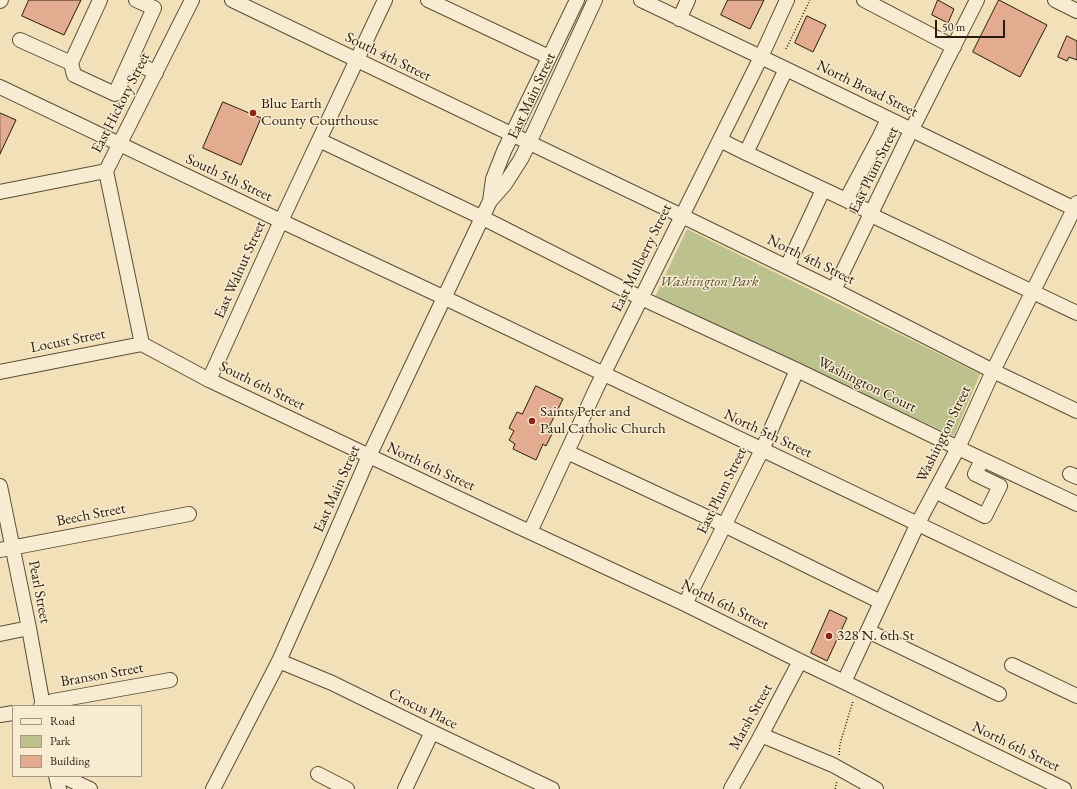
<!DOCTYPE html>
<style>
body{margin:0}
#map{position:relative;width:1077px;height:789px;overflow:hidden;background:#f2e0b8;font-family:"EB Garamond",serif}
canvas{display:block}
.legend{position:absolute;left:12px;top:705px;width:130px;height:72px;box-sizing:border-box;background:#f7ebd1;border:1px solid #a59882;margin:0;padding:5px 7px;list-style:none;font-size:12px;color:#291c0c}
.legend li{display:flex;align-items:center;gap:8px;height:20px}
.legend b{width:20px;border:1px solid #a59882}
.scale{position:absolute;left:935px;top:20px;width:70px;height:18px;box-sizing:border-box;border:2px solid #291c0c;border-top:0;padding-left:5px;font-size:12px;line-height:14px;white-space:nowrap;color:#291c0c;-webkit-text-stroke:3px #f7ebd1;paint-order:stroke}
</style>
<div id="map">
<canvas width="1077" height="789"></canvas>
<ul class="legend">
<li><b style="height:5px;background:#f7ebd1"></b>Road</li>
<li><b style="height:11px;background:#bdc18d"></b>Park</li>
<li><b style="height:11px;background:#e3ab8f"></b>Building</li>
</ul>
<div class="scale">50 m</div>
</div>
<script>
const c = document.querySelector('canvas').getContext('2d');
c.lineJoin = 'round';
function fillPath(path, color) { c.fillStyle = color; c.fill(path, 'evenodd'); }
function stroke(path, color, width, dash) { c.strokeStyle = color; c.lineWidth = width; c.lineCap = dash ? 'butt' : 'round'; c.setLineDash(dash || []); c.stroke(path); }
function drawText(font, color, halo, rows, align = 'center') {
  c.font = font + ' "EB Garamond",serif'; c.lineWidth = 3; c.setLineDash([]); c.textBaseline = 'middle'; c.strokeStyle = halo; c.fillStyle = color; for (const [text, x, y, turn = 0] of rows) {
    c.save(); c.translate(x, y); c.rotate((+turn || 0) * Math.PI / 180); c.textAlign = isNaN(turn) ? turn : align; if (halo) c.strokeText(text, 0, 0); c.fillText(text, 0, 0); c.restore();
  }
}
const green = new Path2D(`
 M687,229L980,374L954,436L654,299Z`);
const building = new Path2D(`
 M29,0H81L64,35L22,16Z
 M728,0H764L750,29L721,15Z
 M938,0L954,9L948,23L932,15Z
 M999,0L1047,25L1020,77L973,52Z
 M807,16L826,25L813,52L795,43Z
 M1067,36L1077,41V60L1069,57L1067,61L1058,57Z
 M223,102L261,118L241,165L203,148Z
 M0,113L16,120L0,154Z
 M536,386L563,399L549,427L554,430L546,446L543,444L536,460L513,449L515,444L509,440L514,431L509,428L517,412L522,414Z
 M830,610L847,618L827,661L811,653Z`);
const path = new Path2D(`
 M786,49L810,0
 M839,755L840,744L853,701
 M835,789L837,781`);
const minor = new Path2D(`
 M100,0L71,63L74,75L115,94L154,8L136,0
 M232,0L682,216L834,290L993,371L1077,411
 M428,0L549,57
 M641,0L786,69L1077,210
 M864,0L954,47
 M1055,0L1077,11
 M0,1L1,0
 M679,19L688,0
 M20,40L71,63
 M131,60L156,73
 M786,69L746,153L846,200L880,136L888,119
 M0,87L281,221L445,298L1077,600
 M319,140L483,218L641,298L797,370L958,448L1077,504
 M720,140L746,153
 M0,192L106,171
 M846,200L872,213
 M490,201L493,179L504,151L577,0
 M871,215L1077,313
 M787,267L823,190
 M834,290L908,137L977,0
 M142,344L209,380L517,526L685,604L800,661L844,682L1064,789
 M142,344L106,171L192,0
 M0,372L142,344
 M209,380L281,221L385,0
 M567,452L724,525L881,602
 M1070,474L1077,477
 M0,486L29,628L43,706
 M935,491L985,516L1000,486L975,474L982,460
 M530,532L597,387L761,57L787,0
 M0,550L189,514
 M685,604L762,450L797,370
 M868,631L999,694
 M0,634L29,628
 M279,661L332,683L432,732L552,789
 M1012,665L1077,696
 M844,682L918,523L958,448L993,371L1077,203
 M41,706L53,701L170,680
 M0,715L13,713
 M761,735L833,765L876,789
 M318,774L347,789
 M56,776L59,789
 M62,776L90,789
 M213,789L279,661L323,562L369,456L490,201L505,184L521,159L529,143L595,0
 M405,789L432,732
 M731,789L758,741L800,661`);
const markers = [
 [253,113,4,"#8f2418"],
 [532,421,4,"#8f2418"],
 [829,636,4,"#8f2418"]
];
const streetNames = [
 ["South 4th Street",388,57,26],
 ["North Broad Street",867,89,26],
 ["East Main Street",532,96,-65],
 ["East Hickory Street",121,103,-63],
 ["East Plum Street",874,170,-64],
 ["South 5th Street",229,178,25],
 ["East Mulberry Street",642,258,-64],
 ["North 4th Street",811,260,26],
 ["East Walnut Street",240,270,-66],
 ["Locust Street",68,341,-11],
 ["Washington Court",867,385,26],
 ["South 6th Street",262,386,26],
 ["North 5th Street",768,434,25],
 ["Washington Street",944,434,-64],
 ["North 6th Street",431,467,25],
 ["East Main Street",337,489,-66],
 ["East Plum Street",722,491,-64],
 ["Beech Street",91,515,-11],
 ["Pearl Street",39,592,79],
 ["North 6th Street",725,605,26],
 ["Branson Street",102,675,-10],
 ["Crocus Place",423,709,26],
 ["Marsh Street",751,717,-61],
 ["North 6th Street",1016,747,26]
];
const poiNames = [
 ["Blue Earth",261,104],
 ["County Courthouse",261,121],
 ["Saints Peter and",540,412],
 ["Paul Catholic Church",540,429],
 ["328 N. 6th St",837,636]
];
const parkNames = [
 ["Washington Park",709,282]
];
fillPath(green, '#bdc18d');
fillPath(building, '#e3ab8f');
stroke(building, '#291c0c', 1);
stroke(minor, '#5b4d37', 16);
stroke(path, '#291c0c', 1.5, [1, 2]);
stroke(minor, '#f7ebd1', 14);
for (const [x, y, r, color] of markers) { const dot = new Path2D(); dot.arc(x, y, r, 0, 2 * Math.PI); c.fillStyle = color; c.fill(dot); stroke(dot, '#f7ebd1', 1.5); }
drawText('15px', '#291c0c', '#f7ebd1', streetNames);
drawText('15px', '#291c0c', '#f7ebd1', poiNames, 'left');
drawText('italic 15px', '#554e33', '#f7ebd1', parkNames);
</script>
